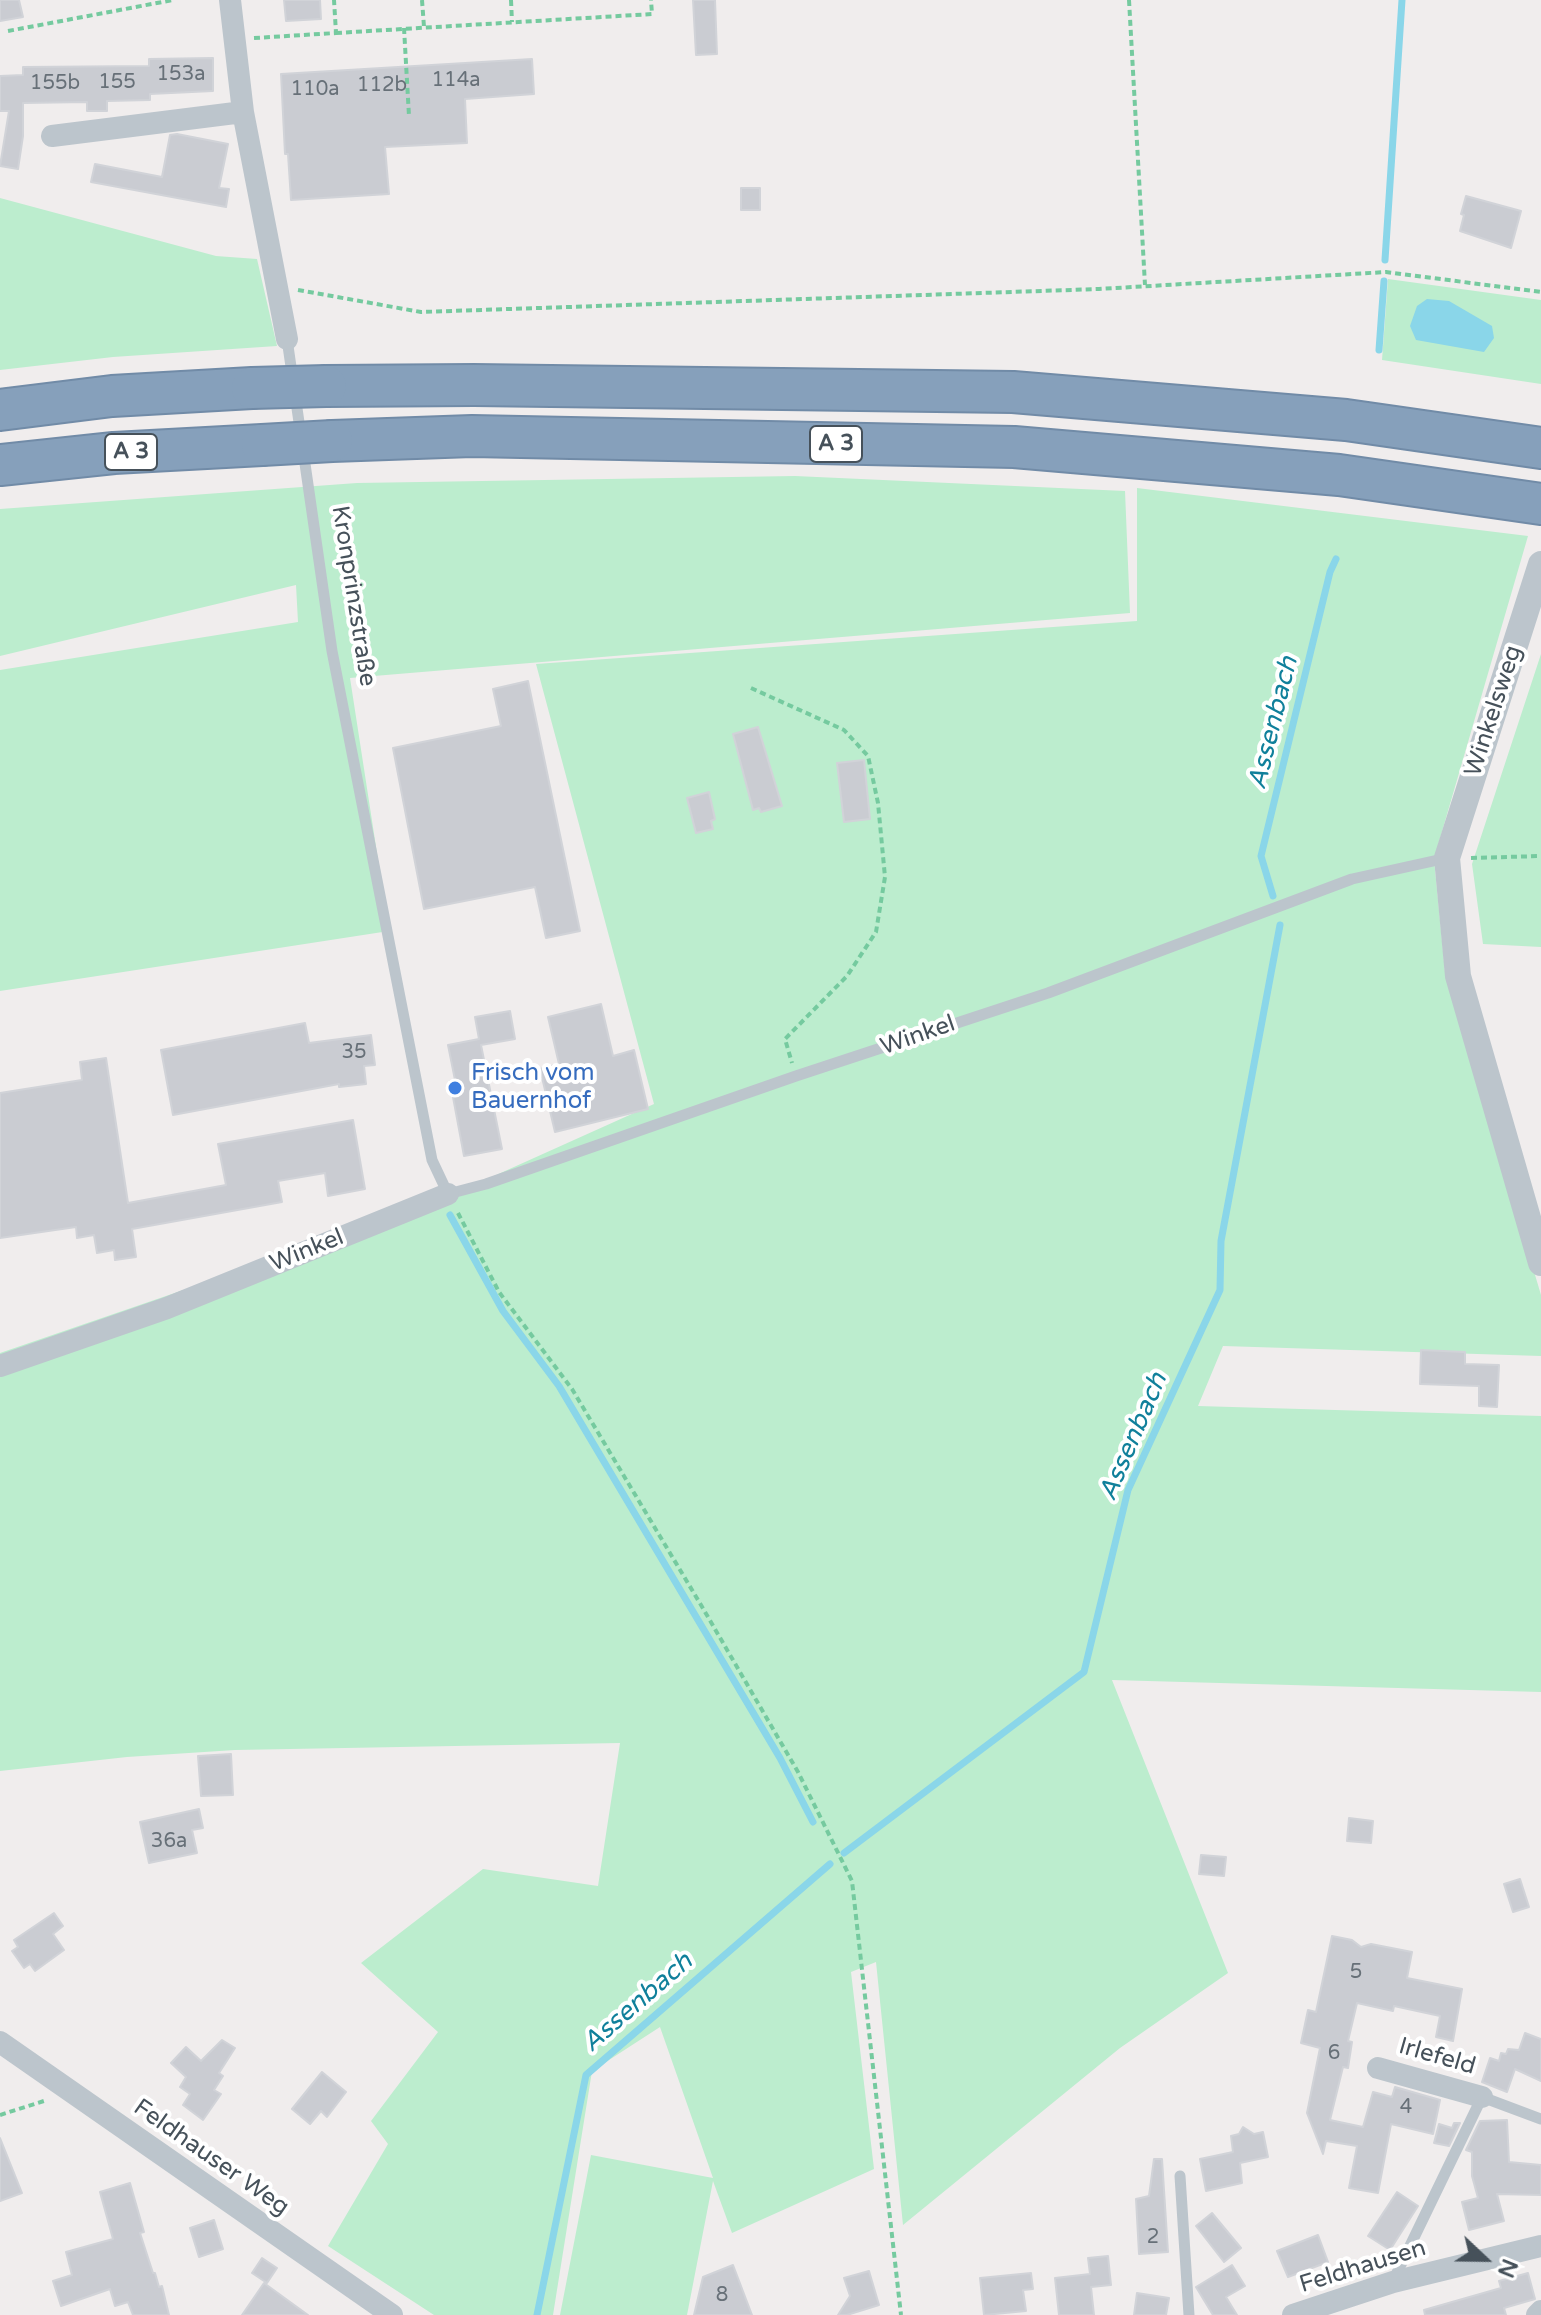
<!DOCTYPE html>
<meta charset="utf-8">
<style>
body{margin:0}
#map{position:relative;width:1541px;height:2315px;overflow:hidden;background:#f0eded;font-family:"Varela Round",sans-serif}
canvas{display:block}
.north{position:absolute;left:1445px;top:2219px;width:80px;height:80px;-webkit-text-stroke:6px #fff;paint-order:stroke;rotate:112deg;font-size:22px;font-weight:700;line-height:32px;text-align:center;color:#46515a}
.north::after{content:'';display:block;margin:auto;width:28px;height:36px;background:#46515a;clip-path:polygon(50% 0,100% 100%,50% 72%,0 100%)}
</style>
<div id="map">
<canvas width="1541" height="2315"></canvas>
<div class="north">N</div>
</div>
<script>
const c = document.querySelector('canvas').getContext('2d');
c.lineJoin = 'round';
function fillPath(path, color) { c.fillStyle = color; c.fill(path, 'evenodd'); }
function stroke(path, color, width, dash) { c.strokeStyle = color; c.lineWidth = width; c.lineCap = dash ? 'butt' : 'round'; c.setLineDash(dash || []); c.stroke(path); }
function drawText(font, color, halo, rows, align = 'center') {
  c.font = font + ' "Varela Round",sans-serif'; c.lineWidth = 8; c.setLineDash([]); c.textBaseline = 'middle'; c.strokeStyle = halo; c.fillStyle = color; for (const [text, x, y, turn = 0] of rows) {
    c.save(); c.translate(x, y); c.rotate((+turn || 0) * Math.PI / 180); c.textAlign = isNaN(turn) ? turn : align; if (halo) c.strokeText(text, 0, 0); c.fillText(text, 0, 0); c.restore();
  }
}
const green = new Path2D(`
 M0,198L216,256L257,259L277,346L113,357L0,370Z
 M1388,279L1541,300V384L1382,360Z
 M795,476L1125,491L1130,613L350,678L389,931L0,991V670L298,622L296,585L0,656V509L357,483Z
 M1137,488L1528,536L1434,859L1445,972L1541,1295V1356L1223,1346L1198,1406L1541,1416V1692L1112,1680L1228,1973L1120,2048L903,2225L876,1962L851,1972L874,2169L732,2233L713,2181L687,2315H560L591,2155L713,2178L660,2027L592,2071L553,2315H434L328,2246L388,2144L371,2121L438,2032L361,1963L483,1869L598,1886L620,1743L235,1750L127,1757L0,1771V1353L425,1207L654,1104L536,664L1137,621Z
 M1541,654V947L1483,944L1472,864Z`);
const water = new Path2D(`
 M1427,299L1449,301L1492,326L1494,338L1484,352L1416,340L1410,326L1417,306Z`);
const stream = new Path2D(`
 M1385,260L1402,0
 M1379,350L1384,281
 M1273,896L1261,856L1330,572L1336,559
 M450,1215L503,1311L559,1386L780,1758L813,1822
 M844,1853L1084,1672L1128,1490L1220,1290L1221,1241L1280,925
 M537,2315L586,2075L830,1864`);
const building = new Path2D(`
 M0,0H19L23,17L0,21Z
 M284,0H320L321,19L286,21Z
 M693,0H715L717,54L696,55Z
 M213,58V91L150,94V100L107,101V111H87V102L23,103V136L18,169L0,166L9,111H0V76L23,75V67L149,66V59Z
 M532,59L534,94L465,99L467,143L385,147L389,194L291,200L288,154H285L281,74Z
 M177,134L228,144L219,188L229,189L226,207L91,182L95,164L162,177L170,135Z
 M741,188H760V210H741Z
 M1466,196L1521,211L1511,248L1460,231L1464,215L1461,214Z
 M528,681L580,931L546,938L535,887L424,909L393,748L501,726L493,689Z
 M758,727L782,806L761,812L759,808L753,810L733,734Z
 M864,760L870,819L844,822L837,763Z
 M709,792L715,819L711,821L713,829L696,833L687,798Z
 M601,1004L613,1056L634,1050L648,1109L555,1132L540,1069L559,1064L548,1017Z
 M510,1011L515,1039L481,1045L502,1149L464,1156L450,1081L455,1080L448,1045L479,1039L475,1017Z
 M305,1023L309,1043L371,1035L375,1065L364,1066L366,1084L339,1087V1084L173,1115L161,1050Z
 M106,1058L128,1203L226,1185L218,1144L353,1120L365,1189L328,1196L325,1173L278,1181L282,1202L132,1229L136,1257L115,1260L114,1250L97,1253L94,1235L77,1238L76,1227L0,1238V1093L82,1080L80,1062Z
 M1421,1350L1465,1352V1364L1499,1365L1497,1407L1479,1406V1386L1420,1384Z
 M231,1754L233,1795L201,1796L198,1756Z
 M199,1809L203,1828L192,1830L197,1853L149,1863L140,1822Z
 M1349,1818L1373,1821L1371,1843L1347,1841Z
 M1201,1855L1226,1857L1224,1876L1199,1874Z
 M1520,1879L1529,1907L1513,1912L1504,1884Z
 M54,1913L63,1926L53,1934L64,1950L35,1971L30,1964L24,1968L12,1951L18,1947L14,1940Z
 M1332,1936L1352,1940L1361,1947L1371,1944L1412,1952L1407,1978L1462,1989L1453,2041L1436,2037L1440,2016L1394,2006L1393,2011L1357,2003L1348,2041L1352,2042L1348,2068L1343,2067L1330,2120L1363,2127L1373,2092L1392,2097L1395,2087L1440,2100L1433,2134L1391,2124L1378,2193L1349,2188L1357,2146L1326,2141L1323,2154L1307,2113L1320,2048L1301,2043L1308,2010L1316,2012Z
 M1525,2033L1541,2039V2081L1515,2069L1507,2092L1482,2082L1490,2058L1499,2061L1501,2053L1506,2054L1508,2049L1519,2050Z
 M222,2040L235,2048L219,2073L223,2076L214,2090L221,2094L203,2120L183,2105L190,2094L180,2087L186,2077L171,2063L186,2047L201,2061Z
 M322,2072L346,2092L327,2117L321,2111L310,2124L292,2109Z
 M1507,2120L1509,2162L1541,2165V2195L1497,2194L1504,2221L1469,2230L1462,2202L1478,2198L1472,2176V2152L1466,2150L1480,2121Z
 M1454,2123H1460L1449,2146L1434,2143L1439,2124L1452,2128Z
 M1243,2127L1254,2134L1263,2132L1268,2157L1240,2163L1242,2183L1206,2191L1200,2159L1233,2152L1231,2136L1239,2134Z
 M0,2138L22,2193L0,2201Z
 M1154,2159H1162L1168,2252L1139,2254L1136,2199L1149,2196Z
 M130,2183L144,2232L140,2233L153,2273H155L159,2287L162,2286L169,2315H133L128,2302L115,2306L110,2289L61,2306L53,2281L72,2275L66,2252L113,2239L100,2192Z
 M1397,2192L1418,2206L1390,2250L1368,2236Z
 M1212,2213L1241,2248L1224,2262L1196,2226Z
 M214,2220L223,2249L199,2257L190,2228Z
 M1318,2235L1328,2262L1288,2277L1277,2251Z
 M1108,2256L1111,2285L1091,2287L1094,2315H1059L1055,2278L1090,2274L1088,2258Z
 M262,2258L277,2268L267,2283L252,2273Z
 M733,2265L752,2315H694L703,2277Z
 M1232,2265L1245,2286L1226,2297L1237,2315H1213L1196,2287Z
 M869,2271L879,2305L847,2315H838L850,2296L844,2278Z
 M1031,2273L1033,2289L1023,2290L1026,2311L984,2315L980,2278Z
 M1528,2273L1535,2299L1504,2308L1506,2315H1425L1424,2310L1501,2288L1499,2281Z
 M264,2283L308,2315H242Z
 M1137,2293L1169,2298L1166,2315H1134Z`);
const path = new Path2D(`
 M422,0L424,27
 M511,0L512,22
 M1129,0L1145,285
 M404,28L409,116
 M8,31L173,0
 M336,33L652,14L651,0
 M254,38L336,33L334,0
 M298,290L421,312L1099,289L1386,272L1541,292
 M751,688L844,730L868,756L878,803L885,877L876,932L847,976L785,1039L792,1063
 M1471,858L1541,856
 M458,1213L499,1292L572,1389L701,1605L798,1772L852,1881L901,2315
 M0,2115L47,2100`);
const service = new Path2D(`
 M287,339L332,651L432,1160L448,1194L486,1184L796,1076L1048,993L1352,879L1447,858
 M1180,2176L1189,2315
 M1393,2281L1482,2097L1541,2119`);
const minor = new Path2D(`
 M230,0L243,112L287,339
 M52,136L243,112
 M0,1366L167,1308L448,1194
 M0,2042L392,2315
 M1378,2068L1482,2097
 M1293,2315L1393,2282L1541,2246
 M1537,2315L1541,2311`);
const tertiary = new Path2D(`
 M1541,564L1447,858L1458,976L1541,1263`);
const motorway = new Path2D(`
 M326,386L474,385L1013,392L1346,420L1541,448
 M0,410L112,396L252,388
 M332,441L472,436L1014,447L1339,475L1541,504
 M0,465L114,453L262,445`);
const motorwayBridge = new Path2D(`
 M252,388L326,386
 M262,445L332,441`);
const markers = [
 [455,1088,8,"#3f7fe0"]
];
const numberNames = [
 ["153a",181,75],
 ["114a",456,81],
 ["155",117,83],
 ["155b",55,84],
 ["112b",382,86],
 ["110a",315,90],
 ["35",354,1053],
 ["36a",169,1842],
 ["5",1356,1973],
 ["6",1334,2054],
 ["4",1406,2108],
 ["2",1153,2238],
 ["8",722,2296]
];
const shields = [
 [836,444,52],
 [131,452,52]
];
const shieldNames = [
 ["A 3",836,444],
 ["A 3",131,452]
];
const streetNames = [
 ["Kronprinzstraße",353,596,81],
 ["Winkelsweg",1494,711,-72],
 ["Winkel",918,1036,-19],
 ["Winkel",307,1251,-22],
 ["Irlefeld",1437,2057,16],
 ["Feldhauser Weg",211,2158,35],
 ["Feldhausen",1363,2267,-17]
];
const shopNames = [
 ["Frisch vom",471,1074],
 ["Bauernhof",471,1102]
];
const waterNames = [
 ["Assenbach",1274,723,-76],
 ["Assenbach",1134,1437,-67],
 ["Assenbach",638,2003,-41]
];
fillPath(green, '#bcedce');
fillPath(water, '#8ad6e9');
stroke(stream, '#8ad6e9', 7);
fillPath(building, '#caccd2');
stroke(building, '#d1d3d8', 2);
stroke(motorway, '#718ba7', 44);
stroke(path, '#75ca9f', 4, [6, 4]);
stroke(service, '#bcc5cc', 11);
stroke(minor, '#bcc5cc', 22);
stroke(tertiary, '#bcc5cc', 26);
stroke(motorway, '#86a0bb', 40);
stroke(motorwayBridge, '#718ba7', 44, []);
stroke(motorwayBridge, '#86a0bb', 40);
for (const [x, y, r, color] of markers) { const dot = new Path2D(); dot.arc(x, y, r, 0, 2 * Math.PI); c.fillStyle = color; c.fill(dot); stroke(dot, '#fff', 3); }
drawText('20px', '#677078', null, numberNames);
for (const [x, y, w] of shields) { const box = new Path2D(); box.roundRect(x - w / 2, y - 18, w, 36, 6); c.fillStyle = '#fff'; c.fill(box); stroke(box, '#46515a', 2); }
drawText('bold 22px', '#46515a', null, shieldNames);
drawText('24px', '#46515a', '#fff', streetNames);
drawText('24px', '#366cbe', '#fff', shopNames, 'left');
drawText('italic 26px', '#10809b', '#fff', waterNames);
</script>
